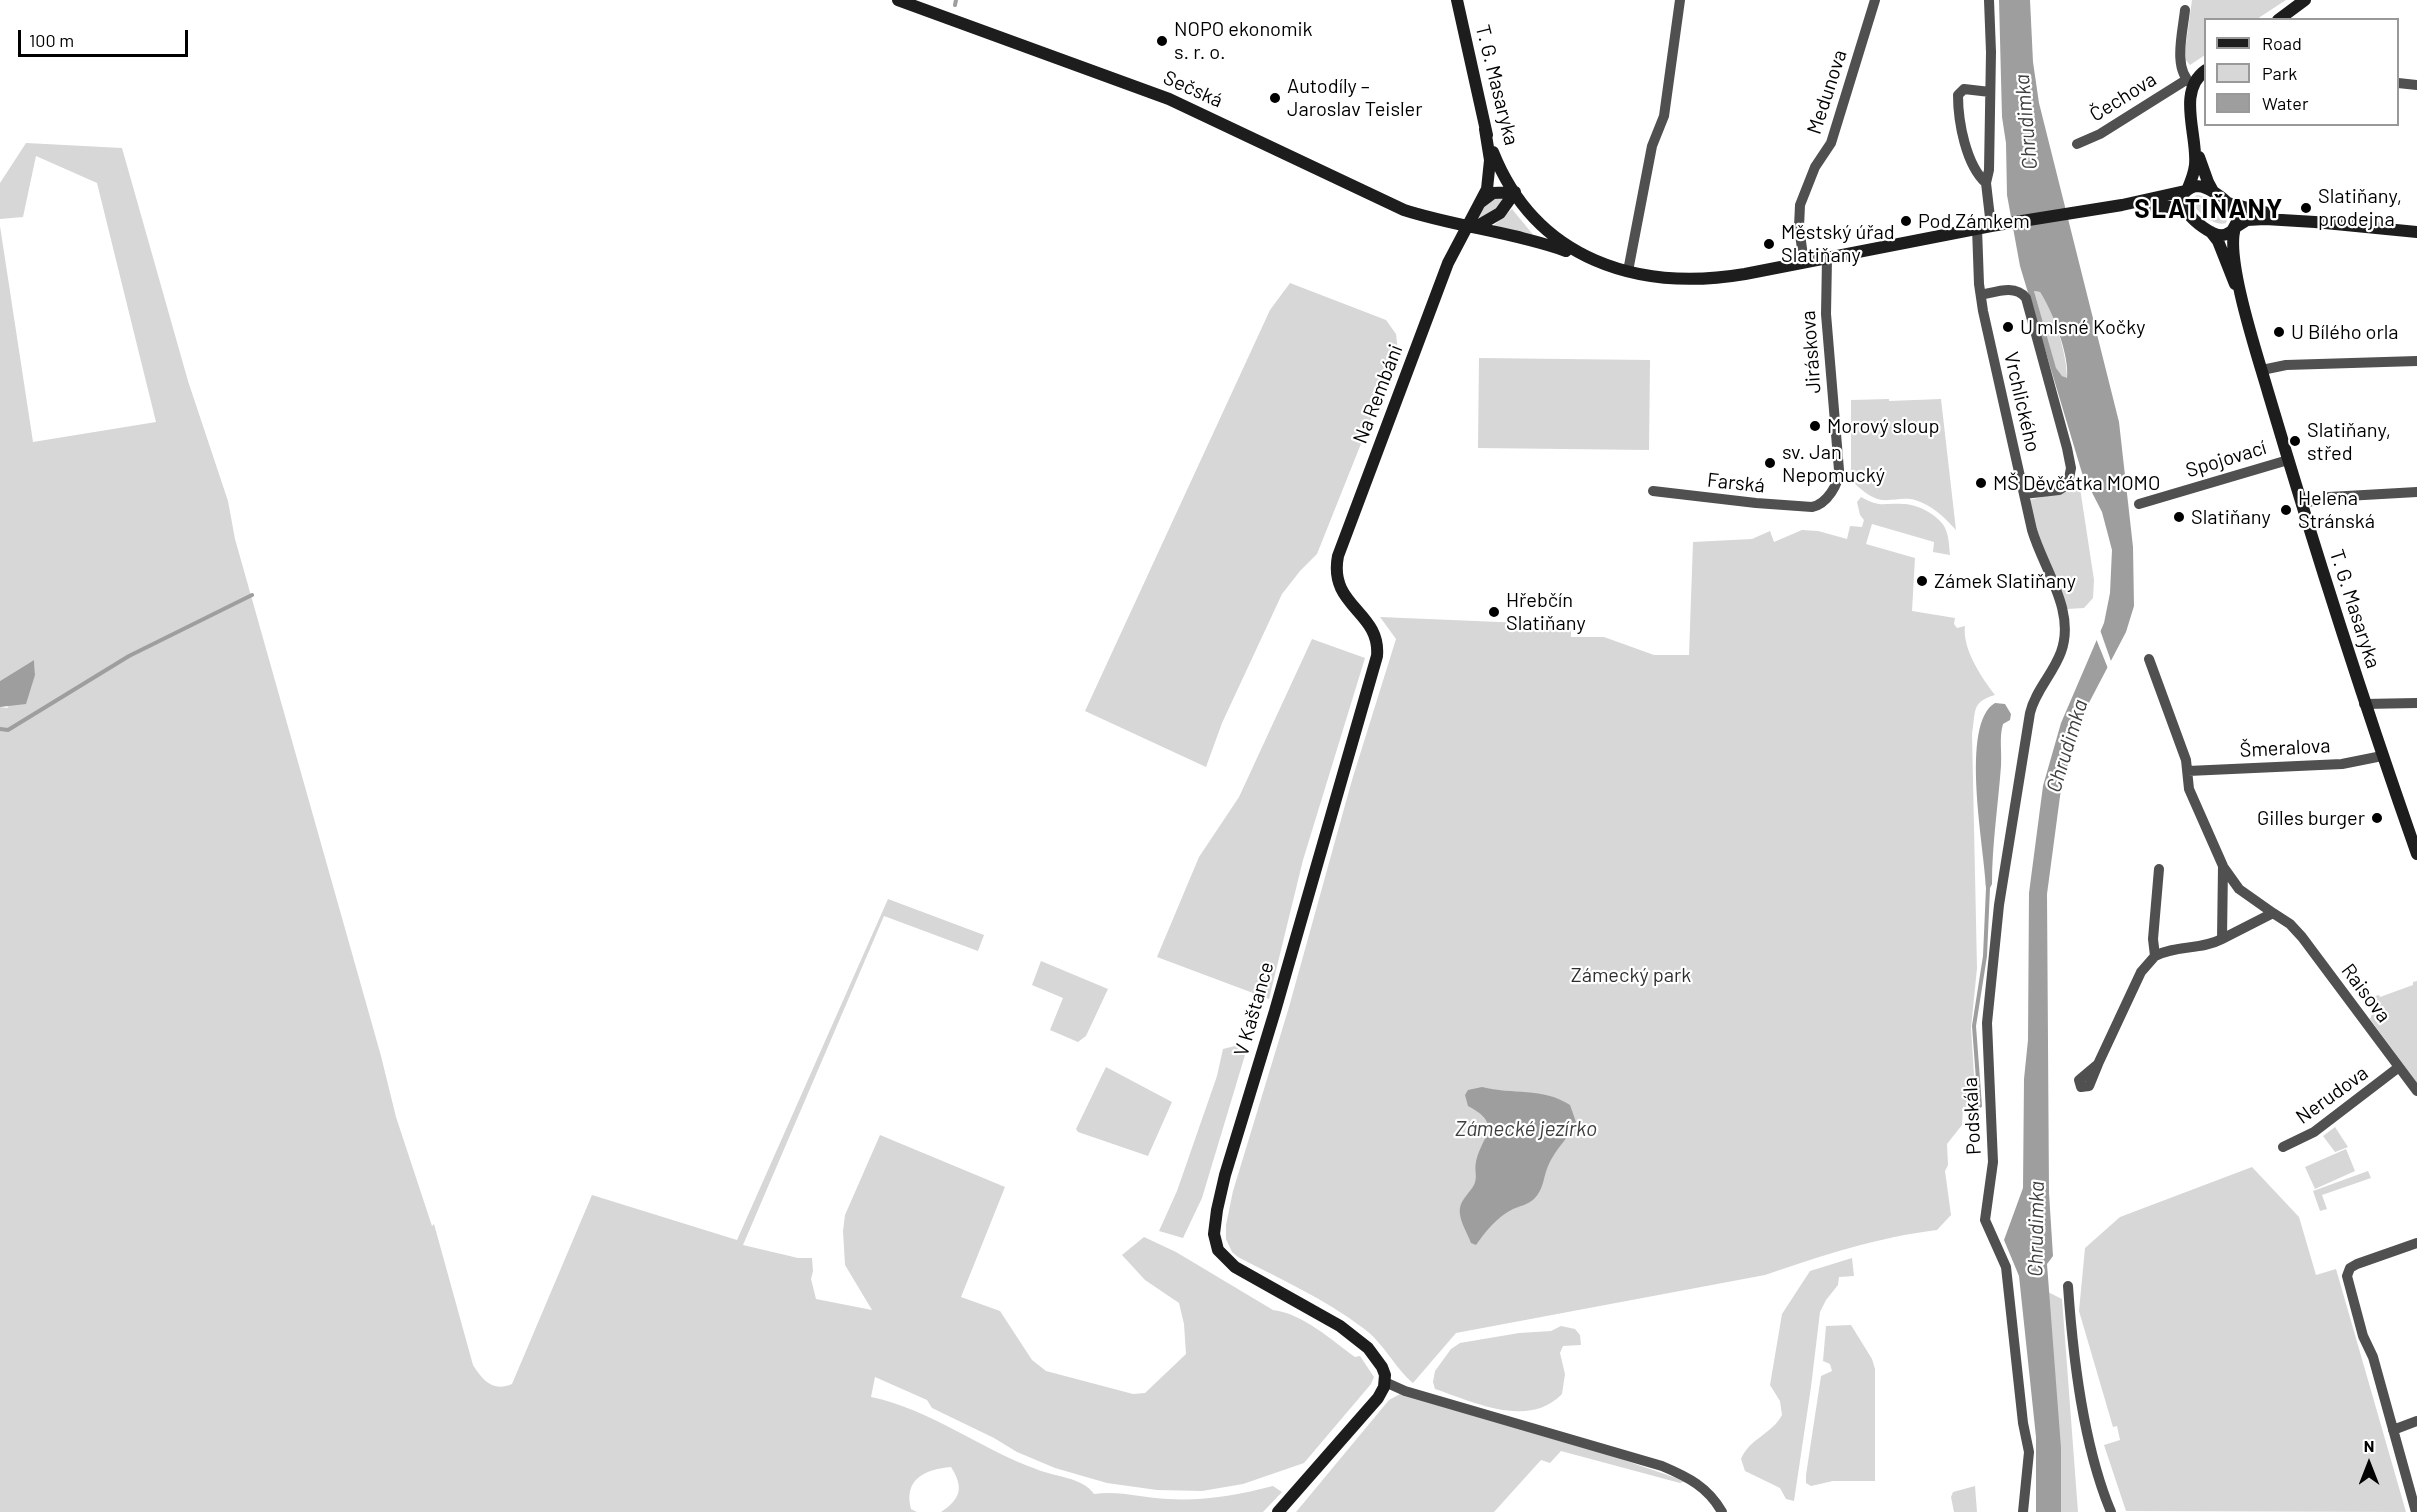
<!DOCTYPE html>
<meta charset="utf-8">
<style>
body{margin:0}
#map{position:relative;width:2417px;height:1512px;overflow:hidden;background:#fff;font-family:Barlow,sans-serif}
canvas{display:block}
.legend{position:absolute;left:2204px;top:18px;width:195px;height:108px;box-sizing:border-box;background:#fff;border:2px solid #999;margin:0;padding:8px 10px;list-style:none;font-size:18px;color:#000}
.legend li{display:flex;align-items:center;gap:12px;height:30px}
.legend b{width:30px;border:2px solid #999}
.north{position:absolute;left:2339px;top:1434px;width:60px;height:60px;-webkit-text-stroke:4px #fff;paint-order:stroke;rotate:0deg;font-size:16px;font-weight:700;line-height:24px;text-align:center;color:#000}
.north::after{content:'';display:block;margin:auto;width:21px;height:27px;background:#000;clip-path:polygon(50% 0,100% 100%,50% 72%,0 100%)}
.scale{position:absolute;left:18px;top:30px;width:170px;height:27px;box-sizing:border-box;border:3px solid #000;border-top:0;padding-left:8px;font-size:18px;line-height:21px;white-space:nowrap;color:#000;-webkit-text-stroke:4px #fff;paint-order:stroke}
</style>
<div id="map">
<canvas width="2417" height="1512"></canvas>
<ul class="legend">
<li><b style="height:8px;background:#1d1d1d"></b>Road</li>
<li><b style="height:16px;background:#d7d7d7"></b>Park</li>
<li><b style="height:16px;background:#9e9e9e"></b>Water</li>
</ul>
<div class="north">N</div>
<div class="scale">100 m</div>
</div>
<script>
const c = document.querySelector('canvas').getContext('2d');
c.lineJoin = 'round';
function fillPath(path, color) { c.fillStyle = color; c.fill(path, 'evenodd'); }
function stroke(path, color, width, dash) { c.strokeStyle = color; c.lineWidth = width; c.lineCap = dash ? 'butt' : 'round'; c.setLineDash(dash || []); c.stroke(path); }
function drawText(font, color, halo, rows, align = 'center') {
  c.font = font + ' Barlow,sans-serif'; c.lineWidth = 4.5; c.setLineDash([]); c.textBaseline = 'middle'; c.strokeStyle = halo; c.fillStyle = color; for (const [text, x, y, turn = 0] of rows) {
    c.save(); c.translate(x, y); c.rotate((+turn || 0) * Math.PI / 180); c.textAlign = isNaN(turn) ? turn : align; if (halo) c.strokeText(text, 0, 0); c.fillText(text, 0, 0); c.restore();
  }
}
const green = new Path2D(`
 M2192,0H2286L2257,19L2206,20L2205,55L2190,65L2184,58Z
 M26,143L122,148L188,381L228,501L235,539L381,1056L396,1117L432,1226L434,1224L473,1365C483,1381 493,1392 512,1384L592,1195L737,1240L888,899L984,935L978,951L884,916L743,1245L798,1258H812L813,1271L811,1279L816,1299L872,1310L845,1265L843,1231L845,1215L880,1135L1005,1187L961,1297L1000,1311L1032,1360L1046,1371L1133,1394L1145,1393L1186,1354L1184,1324L1179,1303L1145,1280L1122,1255L1144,1237L1176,1252L1273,1310C1304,1314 1331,1340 1355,1357L1360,1356L1374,1377L1371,1384L1304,1463L1243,1484L1202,1491L1157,1490L1107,1483L1055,1468L1017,1452L994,1438L932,1408L927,1400L875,1377L871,1397C930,1409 980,1449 1036,1469C1055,1477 1082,1477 1094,1494C1118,1490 1143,1498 1168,1499C1204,1501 1238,1495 1273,1486L1282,1492L1263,1512H941C961,1499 964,1487 951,1467C926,1469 903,1479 911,1509L917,1512H0V707L7,708L35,675L34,660L0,681V226L33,442L156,422L97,183L36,156L23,217L0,219V183Z
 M2197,195C2207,196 2223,209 2227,219L2226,223C2214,227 2194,211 2191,199Z
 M1494,197L1504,198L1497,209L1477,222L1486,203Z
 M1512,209L1535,237L1492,227Z
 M1290,283L1386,320L1396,334L1398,351L1317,554L1300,571L1282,594L1222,723L1206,767L1085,711L1270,310Z
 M2034,291L2040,292C2054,313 2067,353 2067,379L2062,376L2056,369Z
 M1479,358L1650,360L1649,450L1478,448Z
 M1889,399V401L1941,399L1956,530C1944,517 1932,505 1915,500C1903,497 1893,501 1882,500C1870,498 1859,488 1851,480V400Z
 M2080,488L2094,580L2093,598L2084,608L2067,609L2035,529L2029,500Z
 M1861,497C1881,508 1882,503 1903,504C1917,504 1936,514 1944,526C1949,534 1949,546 1950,555L1933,552L1934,542L1872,524L1866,544L1915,558L1912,611L1955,618L1954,624L1957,628L1965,626C1962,648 1981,677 1995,695C1971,702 1976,711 1972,734L1977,968L1971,1028L1976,1106L1963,1107L1962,1125L1947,1144L1948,1165L1945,1171L1951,1215L1937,1230C1879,1237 1820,1256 1765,1275L1456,1333L1413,1383C1394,1367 1384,1343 1363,1328C1325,1299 1280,1279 1238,1257L1232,1252L1226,1239V1225L1233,1191L1289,1007L1352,780L1396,639L1380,617L1571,625V637H1604L1654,655H1689L1693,542L1752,539L1770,531L1774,542L1802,530L1818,531L1847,539L1850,526L1862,527L1864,520L1860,515L1857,502Z
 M1312,639L1365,658L1303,860L1269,999L1157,957L1199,857L1239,797Z
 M1041,961L1108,989L1086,1036L1078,1042L1050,1030L1063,998L1032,985Z
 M2417,981V1083L2370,1019L2373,1012L2368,998L2379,995L2380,997L2413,985V982Z
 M1235,1046L1245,1055L1202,1198L1183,1238L1159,1231L1177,1191L1217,1076L1223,1049Z
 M1106,1067L1172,1102L1148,1156L1078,1132L1076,1129Z
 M2335,1127L2348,1147L2335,1152L2323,1136Z
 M2346,1149L2355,1171L2315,1189L2305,1167Z
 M2252,1167L2299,1217L2316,1275L2336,1269L2406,1512L2126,1511L2104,1445L2120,1440L2117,1426L2113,1427L2079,1311L2085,1248L2120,1217Z
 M2368,1171L2371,1178L2322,1195L2327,1209L2320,1211L2313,1191Z
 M1852,1258L1854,1276L1839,1277L1838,1285L1826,1300L1820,1312L1811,1387L1794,1501L1786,1499L1780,1488L1745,1471L1741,1459C1749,1439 1772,1434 1782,1415L1780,1401L1770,1385L1782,1314L1810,1271Z
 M2048,1292L2062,1299L2078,1512H2061Z
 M1851,1325L1872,1359L1875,1369V1481H1833L1811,1486L1806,1483V1475L1821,1376L1832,1371L1830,1364L1823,1361L1826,1326Z
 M1561,1326L1575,1329L1580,1335L1581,1345L1563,1346L1560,1353L1565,1374L1562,1394C1528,1429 1474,1402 1435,1389L1433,1382L1435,1371L1451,1349L1460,1343L1519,1333L1551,1331Z
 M1400,1394L1615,1457L1685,1481L1680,1483L1561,1451L1550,1463L1541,1460L1494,1512H1296L1389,1400Z
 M1975,1486L1977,1512H1954L1951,1497L1953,1492Z`);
const water = new Path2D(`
 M1999,0H2030L2033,62L2039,103L2119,422L2133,547L2134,606L2126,632L2080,720L2061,789L2047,894L2049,1193L2053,1256L2047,1264L2061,1448V1512H2036V1437L2019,1276L2004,1240L2023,1188L2024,1079L2028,1040L2029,893L2043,786L2061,723L2104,623L2110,593L2112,550L2102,512L2082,473L2020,266L2007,195L2006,143L2002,117ZM2034,291L2040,292C2052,310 2070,356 2067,378L2062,376L2056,368Z
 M34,660L35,675L26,704L0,707V681Z
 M1995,703L2005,704L2011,714L2010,720L2003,724C1999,737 2002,752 2001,766C1998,806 1992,845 1992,884L1990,888H1986C1985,850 1959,724 1995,703Z
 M1482,1087C1512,1095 1543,1087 1570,1105L1576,1122C1569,1138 1555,1149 1548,1166C1543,1178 1544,1189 1534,1199C1527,1205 1520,1206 1513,1209C1497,1217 1486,1231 1476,1245L1471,1243C1468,1234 1458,1219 1460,1208C1461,1200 1470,1192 1474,1185C1478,1177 1474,1170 1476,1162C1482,1135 1504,1125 1468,1106L1465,1095L1468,1090Z`);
const pier = new Path2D(`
 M2099,627L2112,664L2109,671L2095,636Z`);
const stream = new Path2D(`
 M955,5L956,0
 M0,729L8,730L129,656L252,595
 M1980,1106L1974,1026L1985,956L1988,888`);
const street = new Path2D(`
 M1989,0L1991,52L1989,170L1986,183L1991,226
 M2185,10C2183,31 2172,70 2192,84
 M2398,83L2417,85
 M2077,144L2100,134L2186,80
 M1986,183C1966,165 1958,122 1958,95L1964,89L1990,92
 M1977,228L1979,284L1983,311L2032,530C2044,570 2076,611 2061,652C2053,674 2035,691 2030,713L1999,905L1987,1023L1993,1162L1985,1220L2006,1267L2023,1423L2029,1452L2023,1512
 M1804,263L1799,227L1800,205L1815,167L1831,143L1875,0
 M1628,271L1652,146L1664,116L1680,0
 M1981,295C1996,292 2015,284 2026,298L2067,448L2071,468L2068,484L2059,490L2024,494
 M2262,370L2286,365L2417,361
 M1653,491L1756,503L1812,507C1827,504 1839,484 1839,470L1826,314L1827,258
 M2139,504L2288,460
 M2301,504L2329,497L2417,492
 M2149,659L2186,760L2189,789L2223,866L2222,939C2201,950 2176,945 2155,956L2153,939L2159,869
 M2364,704L2417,703
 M2188,771L2342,764L2382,756
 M2273,913L2290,924L2302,937L2417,1091
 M2222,939L2273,913L2239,889L2224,868
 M2098,1064L2089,1086L2081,1087L2079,1080L2098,1064L2141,972L2155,956
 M2283,1147L2314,1132L2399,1067
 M2068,1286C2073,1358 2083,1445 2111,1512
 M1385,1382L1405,1391L1662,1466C1688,1477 1708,1487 1722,1512
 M2393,1430L2417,1421
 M2416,1512L2373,1357L2363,1336L2347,1276L2350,1268L2357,1264L2417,1243`);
const secondary = new Path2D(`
 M898,0L1169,99L1404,210C1457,227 1513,232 1566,251
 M1457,0L1487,135
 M2278,20L2305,0
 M1493,152C1536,260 1638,292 1745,274L1991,226L2122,205L2185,191
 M2199,157L2208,182L2214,193
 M2195,186C2209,185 2236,205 2238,220L2232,231C2228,234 2224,236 2218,235C2203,231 2161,198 2195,186Z
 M2188,188C2191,181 2194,173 2195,165C2198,135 2176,91 2206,70
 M1481,202L1493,193L1515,192
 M2228,203L2272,214
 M2143,206L2170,207L2187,213
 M1476,227L1500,213L1515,192
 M2236,227L2247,220L2265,219L2315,222L2417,232
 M2235,228C2225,259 2258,357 2268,392C2314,547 2363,701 2417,854
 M2211,232L2218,241L2235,284
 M1278,1512L1378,1398L1384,1387L1385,1375L1382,1367L1368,1348L1340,1326L1235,1267L1218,1250L1214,1234L1217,1210L1225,1175L1275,1011L1377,656C1381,611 1328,607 1338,556L1448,263L1487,189L1490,160L1485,129`);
const markers = [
 [1162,41,6,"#000"],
 [1275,98,6,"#000"],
 [2306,208,6,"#000"],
 [1906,221,6,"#000"],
 [1769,244,6,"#000"],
 [2008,327,6,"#000"],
 [2279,332,6,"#000"],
 [1815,426,6,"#000"],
 [2295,441,6,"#000"],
 [1770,463,6,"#000"],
 [1981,483,6,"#000"],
 [2286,510,6,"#000"],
 [2179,517,6,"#000"],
 [1922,581,6,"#000"],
 [1494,612,6,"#000"],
 [2377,818,6,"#000"]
];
const poiNames = [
 ["NOPO ekonomik",1174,29],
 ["s. r. o.",1174,52],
 ["Autodíly –",1287,86],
 ["Jaroslav Teisler",1287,109],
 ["Slatiňany,",2318,196],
 ["prodejna",2318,219],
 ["Pod Zámkem",1918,221],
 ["Městský úřad",1781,232],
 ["Slatiňany",1781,255],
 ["U mlsné Kočky",2020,327],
 ["U Bílého orla",2291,332],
 ["Morový sloup",1827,426],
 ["Slatiňany,",2307,430],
 ["střed",2307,453],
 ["sv. Jan",1782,452],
 ["Nepomucký",1782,475],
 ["MŠ Děvčátka MOMO",1993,483],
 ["Helena",2298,498],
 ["Stránská",2298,521],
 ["Slatiňany",2191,517],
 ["Zámek Slatiňany",1934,581],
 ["Hřebčín",1506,600],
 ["Slatiňany",1506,623],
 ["Gilles burger",2365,818,"right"]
];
const streetNames = [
 ["T. G. Masaryka",1497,85,76],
 ["Sečská",1193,89,24],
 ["Medunova",1827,92,-72],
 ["Čechova",2123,97,-32],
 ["Jiráskova",1811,352,-94],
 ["Na Rembáni",1378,394,-69],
 ["Vrchlického",2022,402,77],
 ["Spojovací",2226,459,-17],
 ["Farská",1736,483,6],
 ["T. G. Masaryka",2355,609,72],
 ["Šmeralova",2285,748,-3],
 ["Raisova",2366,993,53],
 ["V Kaštance",1254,1009,-74],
 ["Nerudova",2332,1095,-36],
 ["Podskála",1972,1116,-93]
];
const parkNames = [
 ["Zámecký park",1631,975]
];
const waterNames = [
 ["Chrudimka",2026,122,-95],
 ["Chrudimka",2067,746,-73],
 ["Zámecké jezírko",1526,1129],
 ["Chrudimka",2036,1229,-89]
];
const districtNames = [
 ["SLATIŇANY",2209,209]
];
fillPath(green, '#d7d7d7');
fillPath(water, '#9e9e9e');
fillPath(pier, '#fff');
stroke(stream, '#9e9e9e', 4);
stroke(street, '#505050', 10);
stroke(secondary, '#1d1d1d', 12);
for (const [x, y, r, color] of markers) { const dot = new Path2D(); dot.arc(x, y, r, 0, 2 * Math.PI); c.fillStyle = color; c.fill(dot); stroke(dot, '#fff', 2); }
drawText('20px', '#000', '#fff', poiNames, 'left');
drawText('20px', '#000', '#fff', streetNames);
drawText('20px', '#2e2e2e', '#fff', parkNames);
drawText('italic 21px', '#3f3f3f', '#fff', waterNames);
c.letterSpacing = '1.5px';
drawText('bold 26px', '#000', '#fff', districtNames);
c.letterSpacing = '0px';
</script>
